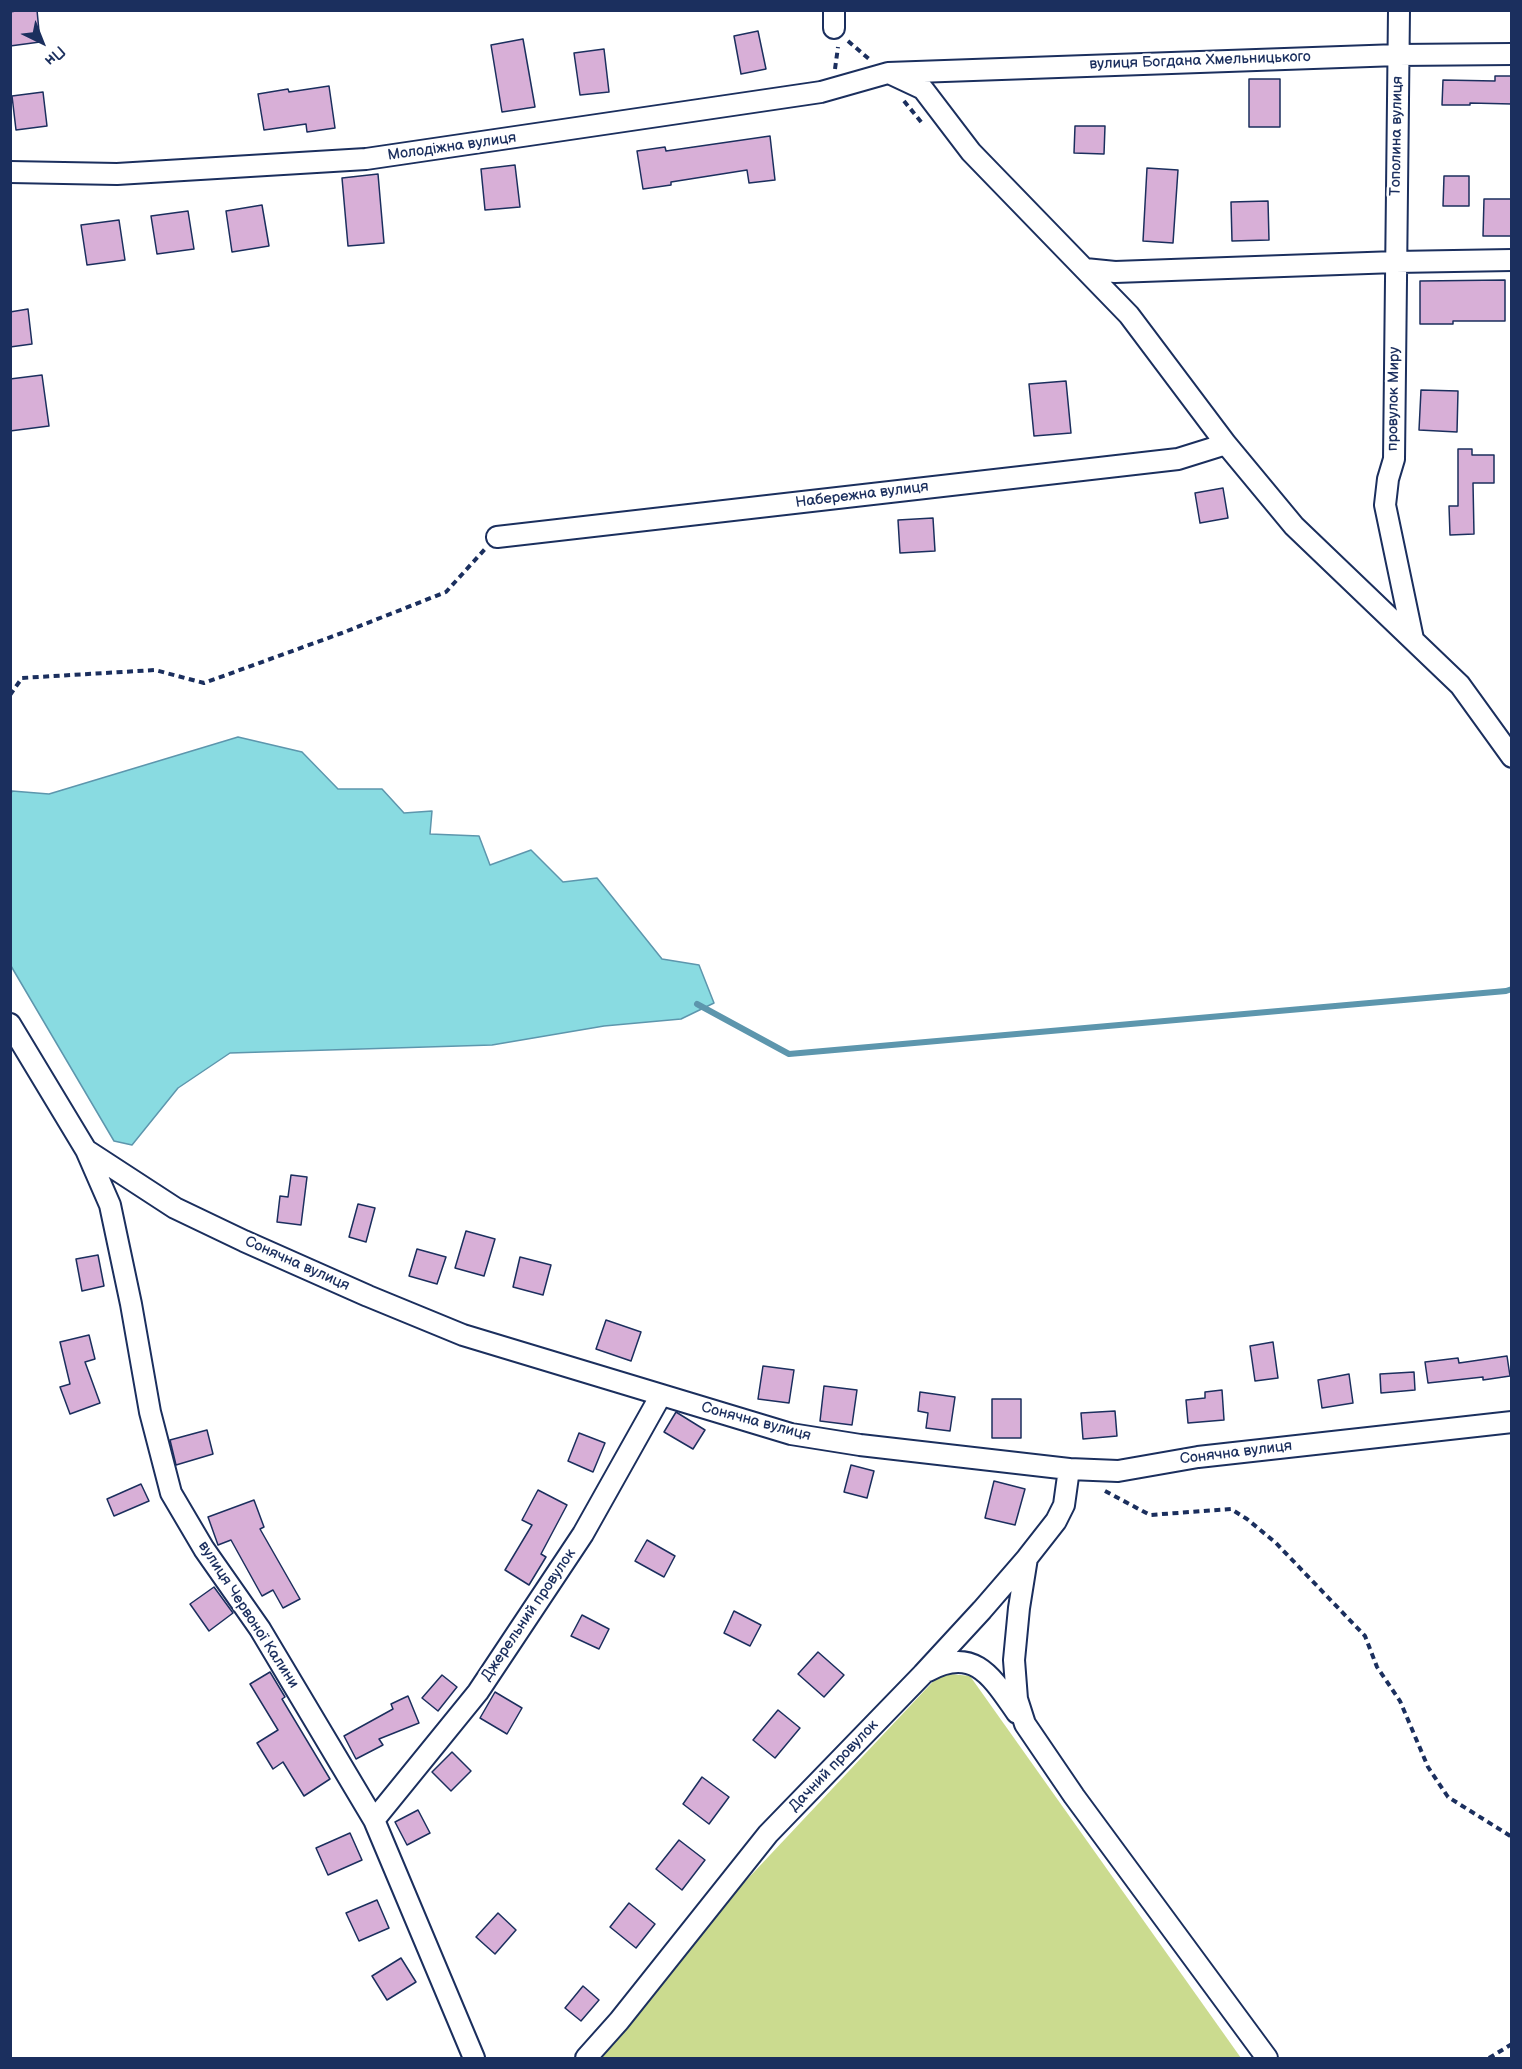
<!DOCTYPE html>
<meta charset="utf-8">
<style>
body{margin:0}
#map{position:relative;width:1522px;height:2069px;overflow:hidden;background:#fff;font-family:"Balsamiq Sans",sans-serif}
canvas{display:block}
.frame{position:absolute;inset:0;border:12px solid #1b2f5e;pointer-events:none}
.north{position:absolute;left:12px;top:12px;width:60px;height:60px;-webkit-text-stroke:4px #fff;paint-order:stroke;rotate:137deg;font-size:16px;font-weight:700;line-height:24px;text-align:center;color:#1b2f5e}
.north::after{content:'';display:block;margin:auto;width:21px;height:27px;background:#1b2f5e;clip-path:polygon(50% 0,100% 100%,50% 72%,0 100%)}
</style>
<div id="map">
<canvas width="1522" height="2069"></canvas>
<div class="frame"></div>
<div class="north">Пн</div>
</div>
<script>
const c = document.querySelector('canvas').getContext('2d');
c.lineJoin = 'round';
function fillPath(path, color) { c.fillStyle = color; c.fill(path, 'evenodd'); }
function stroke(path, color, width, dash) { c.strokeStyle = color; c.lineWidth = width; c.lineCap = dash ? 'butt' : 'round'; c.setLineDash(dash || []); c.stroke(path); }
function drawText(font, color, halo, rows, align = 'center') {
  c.font = font + ' "Balsamiq Sans",sans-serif'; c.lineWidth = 5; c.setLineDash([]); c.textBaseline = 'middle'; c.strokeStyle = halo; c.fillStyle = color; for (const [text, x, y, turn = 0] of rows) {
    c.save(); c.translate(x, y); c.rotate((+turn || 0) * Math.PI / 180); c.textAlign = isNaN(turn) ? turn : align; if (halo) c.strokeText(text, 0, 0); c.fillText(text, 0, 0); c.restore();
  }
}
const green = new Path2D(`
 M941,1673L970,1676L1241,2058H595L739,1888Z`);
const water = new Path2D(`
 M238,737L302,752L338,789H382L404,813L432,811L430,834L479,836L490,865L531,850L563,882L597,878L662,959L699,965L714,1003L681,1019L604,1026L492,1045L230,1053L178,1088L132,1145L114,1141L11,966V794L12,791L49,794Z`);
const stream = new Path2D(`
 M697,1004L789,1054L1506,991L1512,989`);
const building = new Path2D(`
 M22,10H37L40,42L10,46V12Z
 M758,31L766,69L741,74L734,36Z
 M523,39L535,107L502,112L491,45Z
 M604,49L609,92L580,95L574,53Z
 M1495,76H1512V104L1470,103V105H1442L1443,80L1495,81Z
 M1249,79H1280V127H1249Z
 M329,86L335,128L307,132L306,124L264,130L258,94L288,89L289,92Z
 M43,92L47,126L16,130L12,96Z
 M1075,126H1105L1104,154L1074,153Z
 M770,136L775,180L749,183L747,170L671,182V185L643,189L637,151L665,147L666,151Z
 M515,165L520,207L485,210L481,169Z
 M1147,168L1178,170L1173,243L1143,241Z
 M378,174L384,243L348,246L342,178Z
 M1444,176H1469V206H1443Z
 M1484,199H1511V236H1483Z
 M1268,201L1269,240L1232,241L1231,202Z
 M262,205L269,246L232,252L226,211Z
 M188,211L194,249L157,254L151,216Z
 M119,220L125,260L87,265L81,225Z
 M1505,280V321H1453V324H1420V281Z
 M28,309L32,344L10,347V312Z
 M42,375L49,426L10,431V379Z
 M1066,381L1071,433L1034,436L1029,384Z
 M1421,390L1458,391L1457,432L1419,430Z
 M1458,449H1472V455H1494V483H1473L1474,534L1450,535L1449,506H1458Z
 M1223,488L1228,518L1200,523L1195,493Z
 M933,518L935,551L900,553L898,520Z
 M291,1175L307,1177L301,1225L277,1222L280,1196L288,1197Z
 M358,1204L375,1208L366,1242L349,1237Z
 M466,1231L495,1239L484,1276L455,1268Z
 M417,1249L446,1257L437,1284L409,1276Z
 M98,1255L104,1286L82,1291L76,1259Z
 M520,1257L551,1265L543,1295L513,1287Z
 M606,1320L641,1332L631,1361L596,1349Z
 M89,1335L95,1359L85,1362L100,1403L70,1414L60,1387L70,1384L60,1342Z
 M1273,1342L1278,1378L1255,1381L1250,1346Z
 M1507,1356L1510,1376L1483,1380V1377L1428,1383L1425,1362L1458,1358L1459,1363Z
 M763,1366L794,1370L789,1403L758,1399Z
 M1414,1372L1415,1390L1381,1393L1380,1374Z
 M1349,1374L1353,1403L1322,1408L1318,1380Z
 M824,1386L857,1390L852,1425L820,1421Z
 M1222,1390L1224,1420L1188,1423L1186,1400L1205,1398V1392Z
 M920,1392L955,1397L950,1431L926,1428L928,1413L918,1411Z
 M992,1399H1021V1438H992Z
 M1115,1411L1117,1436L1083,1439L1081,1413Z
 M676,1412L705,1430L693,1449L664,1432Z
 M207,1430L213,1454L176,1465L170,1440Z
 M579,1433L605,1443L593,1472L568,1461Z
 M851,1465L874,1471L867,1498L844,1492Z
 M994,1481L1025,1489L1015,1525L985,1518Z
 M141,1484L149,1501L114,1516L107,1499Z
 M538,1490L567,1505L541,1554L546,1557L529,1585L505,1570L532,1525L522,1520Z
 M254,1500L264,1527L260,1529L300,1599L283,1608L273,1590L262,1596L231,1540L218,1545L208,1517Z
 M647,1540L675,1556L664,1577L635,1561Z
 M214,1587L233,1613L209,1631L190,1604Z
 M734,1611L761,1625L750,1646L724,1633Z
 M582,1615L609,1629L599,1649L571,1636Z
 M818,1652L844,1675L824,1697L798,1674Z
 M270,1672L285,1697L282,1699L330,1779L304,1796L283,1762L273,1769L257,1743L278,1730L250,1684Z
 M442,1675L457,1687L438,1711L422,1698Z
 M495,1692L522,1708L507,1734L480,1718Z
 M408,1696L419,1723L379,1739L383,1745L356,1759L344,1736L393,1709L391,1704Z
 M778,1710L800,1728L775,1758L753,1740Z
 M452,1752L471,1771L451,1791L432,1772Z
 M702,1777L729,1797L709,1824L683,1804Z
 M418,1810L430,1833L407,1845L395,1822Z
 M350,1833L362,1860L328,1875L316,1848Z
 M679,1840L705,1860L682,1890L656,1869Z
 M377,1900L389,1928L359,1941L346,1913Z
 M629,1903L655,1924L636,1948L610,1927Z
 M498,1913L516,1930L495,1954L476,1937Z
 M401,1958L416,1982L387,2000L372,1976Z
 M583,1986L599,2000L581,2021L565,2008Z`);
const path = new Path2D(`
 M848,41L869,59
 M835,69L838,47
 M904,101L922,123
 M10,578V583
 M10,695L22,678L155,670L204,683L342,633L446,592L485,549
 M1105,1491L1150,1515L1231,1509L1247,1519L1276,1543L1365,1636L1377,1667L1400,1701L1428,1767L1448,1797L1512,1837
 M1489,2058L1512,2044`);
const minor = new Path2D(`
 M834,10V28
 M1399,10L1394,459L1388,479L1385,505L1413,639
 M891,74L923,89L971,152L1129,315L1226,444L1294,526L1460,685L1512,757
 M10,172L117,174L366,159L821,92L888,73L1398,55L1512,54
 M1085,269L1115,272L1396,262L1512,260
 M497,537L1178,459L1226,444
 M10,1024L86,1150L110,1205L131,1304L150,1412L171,1493L204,1549L260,1629L374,1820L474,2058
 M86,1150L175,1208L244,1241L368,1296L463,1335L791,1434L860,1445L1069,1469L1118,1471L1198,1457L1512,1422
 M1027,1558L1019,1608L1014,1660L1017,1699L1025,1724L1074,1796L1267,2058
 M928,1671C975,1645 993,1679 1017,1713
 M374,1820L478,1692L583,1534L661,1395
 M586,2058L619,2021L768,1834L923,1674L982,1610L1027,1558L1056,1521L1064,1505L1069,1469`);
const streetNames = [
 ["вулиця Богдана Хмельницького",1200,61,-2],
 ["Тополина вулиця",1397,136,-89],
 ["Молодіжна вулиця",452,147,-8],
 ["провулок Миру",1394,399,-89],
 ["Набережна вулиця",862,495,-7],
 ["Сонячна вулиця",297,1264,24],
 ["Сонячна вулиця",756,1422,15],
 ["Сонячна вулиця",1236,1453,-7],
 ["вулиця Червоної Калини",248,1615,57],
 ["Джерельний провулок",529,1615,-56],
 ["Дачний провулок",834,1766,-46]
];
fillPath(green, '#cbdb8f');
fillPath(water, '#89dbe1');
stroke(water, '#5d96ad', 1.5);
stroke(stream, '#5d96ad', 6);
fillPath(building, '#d8afd7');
stroke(building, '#1b2f5e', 1.5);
stroke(minor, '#1b2f5e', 24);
stroke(path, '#1b2f5e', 4, [6, 4.5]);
stroke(minor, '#fff', 20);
drawText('15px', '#1b2f5e', '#fff', streetNames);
</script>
